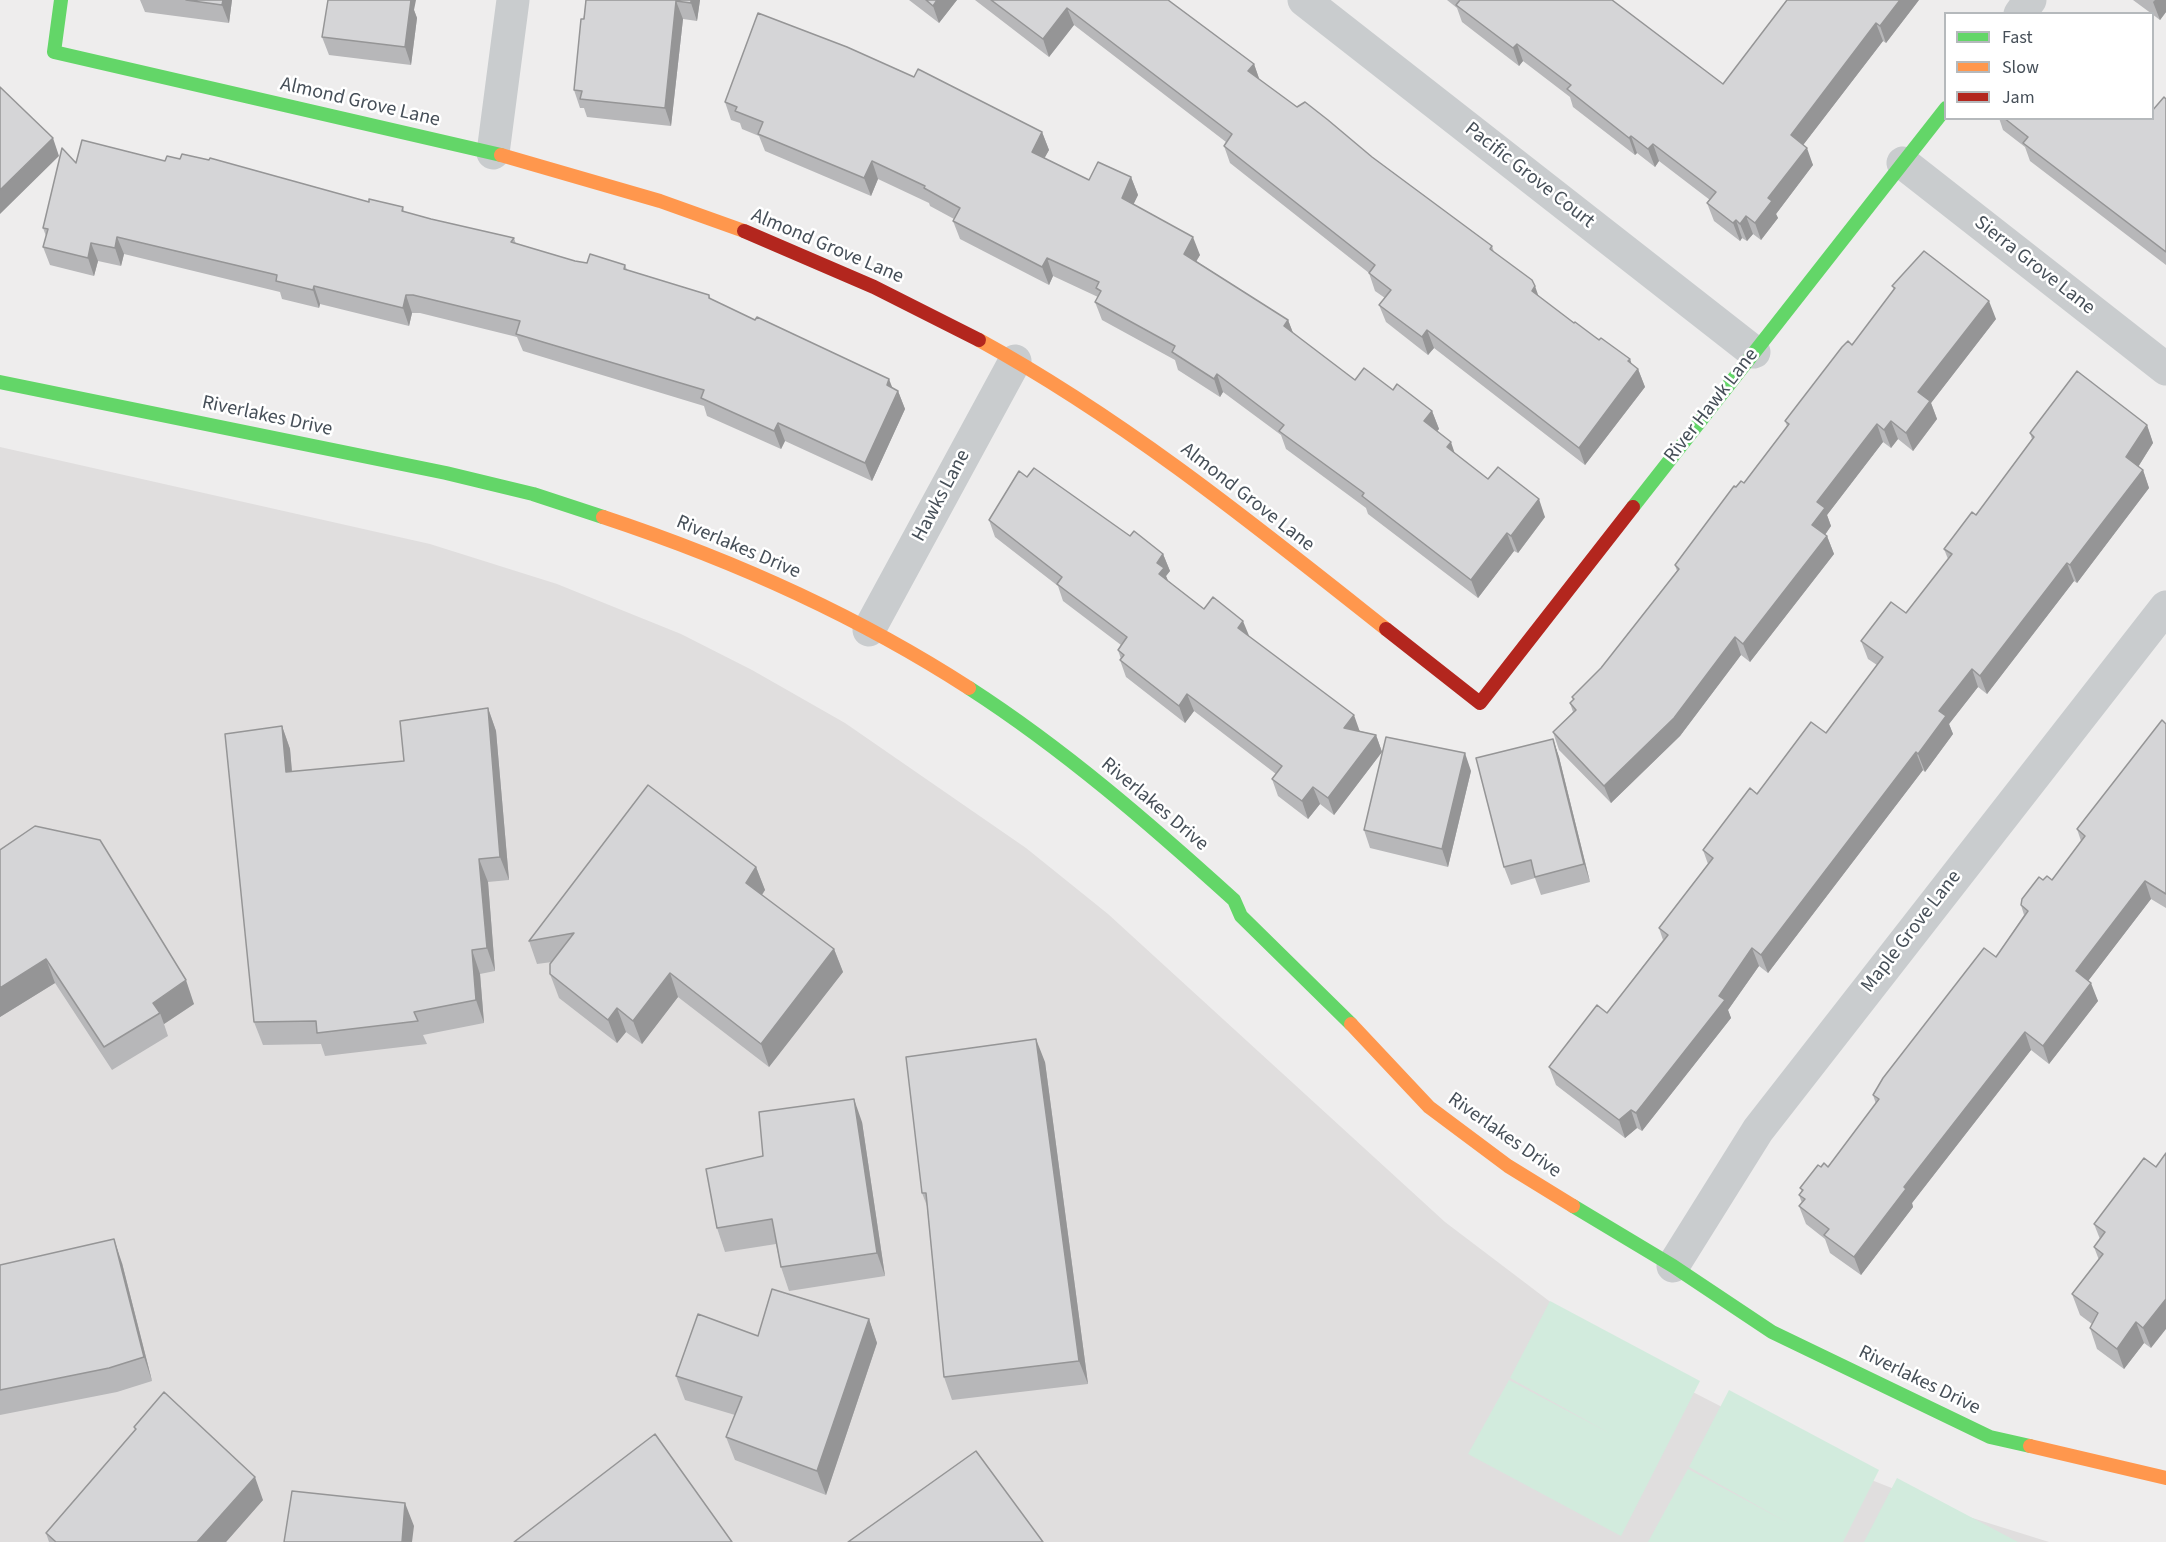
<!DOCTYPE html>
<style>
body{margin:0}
#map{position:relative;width:2166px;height:1542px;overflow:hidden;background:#eeeded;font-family:"Source Sans 3",sans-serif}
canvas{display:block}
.legend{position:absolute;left:1944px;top:12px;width:210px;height:108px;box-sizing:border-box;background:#fff;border:2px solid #b5b9bc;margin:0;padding:8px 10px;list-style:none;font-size:18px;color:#464f58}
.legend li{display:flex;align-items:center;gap:12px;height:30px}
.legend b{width:30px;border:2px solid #b5b9bc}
</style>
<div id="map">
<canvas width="2166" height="1542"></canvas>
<ul class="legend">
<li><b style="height:8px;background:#63d668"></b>Fast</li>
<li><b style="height:8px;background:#ff974d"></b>Slow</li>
<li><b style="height:8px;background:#b3261e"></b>Jam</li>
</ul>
</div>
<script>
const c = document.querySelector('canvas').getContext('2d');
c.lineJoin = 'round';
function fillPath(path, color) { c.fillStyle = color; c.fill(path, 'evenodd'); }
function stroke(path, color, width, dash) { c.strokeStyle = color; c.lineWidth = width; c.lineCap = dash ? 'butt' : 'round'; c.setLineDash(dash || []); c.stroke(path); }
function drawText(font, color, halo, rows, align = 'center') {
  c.font = font + ' "Source Sans 3",sans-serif'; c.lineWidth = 5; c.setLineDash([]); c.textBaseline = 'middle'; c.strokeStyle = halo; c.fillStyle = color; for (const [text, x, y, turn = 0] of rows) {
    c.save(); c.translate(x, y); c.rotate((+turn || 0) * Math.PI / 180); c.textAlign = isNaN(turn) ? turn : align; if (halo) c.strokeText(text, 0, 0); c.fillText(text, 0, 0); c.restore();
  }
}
const education = new Path2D(`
 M0,447L430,544L557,584L681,634L752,670L845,723L1026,848L1108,914L1445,1222L1561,1310L1685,1388L1841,1468L1950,1511L2049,1542H0Z`);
const green = new Path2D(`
 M1550,1301L1700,1381L1621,1536L1468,1454L1509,1380L1611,1434L1510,1378Z
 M1729,1390L1879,1470L1843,1542H1648L1688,1469L1790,1524L1689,1467Z
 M1897,1478L2018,1542H1864Z`);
const street = new Path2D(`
 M1304,0L1754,352
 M2020,14L2030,0
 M493,153L513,0
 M1903,163L2166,369
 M869,630L1015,361
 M1673,1266L1758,1130L2166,607`);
const fast = new Path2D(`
 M61,0L54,52L501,155
 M0,382L446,473L533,494L603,517
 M1633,507L1946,108
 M969,688C1065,750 1150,824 1234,900L1241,916L1351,1024
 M1573,1206L1673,1266L1772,1332L1990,1437L2030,1446`);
const slow = new Path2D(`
 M501,155L660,201L744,231
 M979,340C1125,420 1256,526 1386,629
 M603,517C730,559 856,615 969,688
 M1351,1024L1429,1107L1508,1166L1573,1206
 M2030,1446L2166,1478`);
const jam = new Path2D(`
 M744,231L874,287L979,340
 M1386,629L1480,703L1633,507`);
const wall = new Path2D(`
 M140,0H232L229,23L145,12Z
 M586,0H700L697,21L683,19L671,126L587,117L584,108H580L574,90Z
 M909,0H957L939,23Z
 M975,0H1168L1254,64L1259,79L1297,107L1372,157L1492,246L1494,252L1539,297L1574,323L1630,359L1631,364L1638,369L1645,387L1585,465L1434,348L1428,355L1386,322L1379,305L1385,298L1375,291L1369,273L1230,163L1224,146L1226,142L1074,25L1049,57Z
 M1447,0H1612L1723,84L1919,0L1886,43L1883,41L1803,145L1813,165L1776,214L1778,218L1761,240L1753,234L1747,241L1742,238L1740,241L1714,221L1707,203L1710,200L1659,161L1655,167L1637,153L1635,155L1573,107L1570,97L1523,61L1519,66L1462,22L1457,8Z
 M2133,0H2166V12L2160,20L2152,14Z
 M414,10L417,18L411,65L329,55L322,37Z
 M914,77L1042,132L1049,150L1044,158L1089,180L1131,177L1138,195L1133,204L1200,255L1196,261L1288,320L1293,333L1355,380L1393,390L1432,411L1439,429L1437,431L1455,454L1488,479L1545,517L1518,553L1514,551L1478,598L1368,514L1366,508L1286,449L1281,435L1223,392L1220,397L1178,370L1175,360L1102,320L1095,302L1098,297L1053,276L1049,285L960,239L953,221L954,219L930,206L929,203L878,179L871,196L765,151L759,136L742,129L740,123L731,120L725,102Z
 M2166,99V265L2030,161L2025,147L2003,130L1999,118H2152Z
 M165,161L369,202L403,207L404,212L431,219L514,238L516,244L575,261L587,263L625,265L627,270L709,295L711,300L898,391L905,409L872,481L785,441L781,449L707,416L704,406L523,351L517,337L420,313H412L409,326L320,304L319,308L282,299L280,292L124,254L121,266L98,261L94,276L50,265L43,247L46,236L43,228L76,163Z
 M1892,286L1996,319L1931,403L1937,419L1913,451L1898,439L1891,448L1883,442L1827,515L1831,526L1825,535L1827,536L1834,554L1750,662L1741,655L1680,736L1611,803L1559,750L1553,732L1573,712L1570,703L1573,700L1572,697L1601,668L1677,571L1675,565L1736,487L1744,483L1787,426L1785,421L1852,345L1894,290Z
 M2147,425L2153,443L2138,467L2143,470L2149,488L2077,583L2074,581L1987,694L1978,687L1949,724L1953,734L1925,772L1923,770L1768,973L1759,966L1728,1010L1731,1018L1642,1131L1637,1128L1625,1138L1556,1085L1549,1067L1607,1013L1663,940L1659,928L1708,864L1703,850L1757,794L1826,733L1877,665L1868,659L1861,641L1906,613L1948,559L1944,549L1976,515L2032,439L2030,433Z
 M1027,477L1163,554L1170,571L1166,576L1168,581L1204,609L1249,636L1360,731L1376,735L1382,752L1334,815L1320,804L1308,819L1278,796L1272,779L1276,774L1194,711L1185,723L1126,677L1120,660L1121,659L1118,650L1121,645L1063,601L1058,586L995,537L989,520Z
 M488,708L496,731L509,880L488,882L495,971L480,974L484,1023L423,1035L427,1044L325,1056L321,1044L263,1045L254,1022L282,726L290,749L292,772L404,761Z
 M2166,724V908L2151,899L2088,981L2098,1001L2049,1064L2031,1050L1912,1203L1913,1207L1861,1275L1830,1253L1825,1239L1806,1224L1799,1206L1802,1203L1799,1195L1802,1192L1800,1188L1821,1167H1828L1876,1104L1873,1095L1996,957L2024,915L2021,905L2043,880H2052L2081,841L2077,829Z
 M1553,739L1559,757L1590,882L1541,895L1535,878L1511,885L1504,867Z
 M1471,771L1448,867L1370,848L1364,830Z
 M0,850L194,1004L164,1024L168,1036L112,1070L55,983L0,1017Z
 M756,867L765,890L762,895L834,949L843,972L769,1067L678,997L642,1044L626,1032L617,1043L559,998L550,974L552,962L537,964L529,941Z
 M1045,1062L1088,1384L952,1400L944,1377L927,1206L922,1193Z
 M862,1122L885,1276L789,1291L781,1267L776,1244L725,1252L717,1228L763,1156Z
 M2144,1158L2151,1348L2144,1343L2124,1369L2097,1349L2090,1328L2092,1324L2080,1315L2072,1294L2099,1260L2094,1247L2100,1239L2094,1224Z
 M122,1263L152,1381L117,1392L0,1415V1265Z
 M869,1319L877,1343L826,1495L735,1460L726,1437L735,1415L685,1400L676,1376L758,1336Z
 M134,1427L263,1500L226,1542H49L46,1533L135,1430Z`);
const shadedWall = new Path2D(`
 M223,0H232L229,23L222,5Z
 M407,0H416L414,10L417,18L411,65L405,47Z
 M691,0H700L697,21L691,3Z
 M937,0H957L939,23L933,6Z
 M1900,0H1919L1886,43L1880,26Z
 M2155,0H2166V12L2160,20L2153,2Z
 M676,1L683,19L671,126L665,108Z
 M1067,8L1074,25L1049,57L1043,39Z
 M1876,23L1883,41L1797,153L1791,135Z
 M1517,44L1523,61L1519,66L1513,48Z
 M1254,64L1260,81L1248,71Z
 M1042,132L1049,150L1038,170L1032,152Z
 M1631,136L1637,153L1635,155L1629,138Z
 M53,138L59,156L0,214V190Z
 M1653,144L1659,161L1655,167L1648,149Z
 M1807,148L1813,165L1776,214L1778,218L1761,240L1755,223L1768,198Z
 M872,161L878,179L871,196L864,178Z
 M1131,177L1138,195L1128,216L1122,198Z
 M1746,216L1753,234L1747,241L1740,224Z
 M1736,220L1742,238L1740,241L1733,223Z
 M117,237L124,254L121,266L115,248Z
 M1193,237L1200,255L1190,272L1184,254Z
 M91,243L98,261L94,276L88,258Z
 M1047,258L1053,276L1049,285L1042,267Z
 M314,286L320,304L319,308L313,290Z
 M1535,286L1541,303L1532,291Z
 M406,295L412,313L409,326L403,308Z
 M1989,301L1996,319L1931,403L1937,419L1913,451L1906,433L1918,392Z
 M1288,320L1295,338L1284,326Z
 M1427,330L1434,348L1428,355L1422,337Z
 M1630,359L1635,374L1638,369L1645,387L1585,465L1579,448Z
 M1217,374L1223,392L1220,397L1214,379Z
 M889,379L896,397L898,391L905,409L872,481L865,463Z
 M1432,411L1439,429L1430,439L1424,421Z
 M1891,421L1898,439L1891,448L1884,430Z
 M778,423L785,441L781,449L774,431Z
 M1877,424L1883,442L1827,515L1831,526L1819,543L1812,525L1817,502Z
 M2147,425L2153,443L2133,475L2126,457Z
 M1451,442L1457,460L1447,447Z
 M2143,470L2149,488L2077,583L2070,565Z
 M1539,499L1545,517L1518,553L1511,536Z
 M1507,533L1514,551L1478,598L1471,580Z
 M1827,536L1834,554L1750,662L1743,644Z
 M1163,554L1170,571L1166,576L1170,585L1159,574L1157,563Z
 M2067,563L2074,581L1987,694L1980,676Z
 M1243,621L1250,638L1238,628Z
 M1735,637L1741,655L1680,736L1611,803L1604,786Z
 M1972,669L1978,687L1949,724L1953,734L1925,772L1918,754L1939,711Z
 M1187,694L1194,711L1185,723L1179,706Z
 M488,708L496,731L509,880L500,857Z
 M1354,715L1360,732L1344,728Z
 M282,726L290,749L294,796L286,772Z
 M1376,735L1382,752L1334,815L1328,798Z
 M1553,739L1559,757L1590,882L1584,864Z
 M1916,752L1923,770L1768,973L1761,955Z
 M1465,753L1471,771L1448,867L1442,849Z
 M1313,787L1320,804L1308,819L1302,801Z
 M479,859L488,882L495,971L487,948Z
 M756,867L765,890L754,906L746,883Z
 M2145,881L2151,899L2082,989L2076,971Z
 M1752,948L1759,966L1728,1010L1731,1018L1642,1131L1636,1113L1719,996Z
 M834,949L843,972L769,1067L761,1044Z
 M472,950L480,974L484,1023L476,1000Z
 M46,959L55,983L0,1017V988Z
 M670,973L678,997L642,1044L633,1021Z
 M186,980L194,1004L164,1024L160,1013L153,1003Z
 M2091,983L2098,1001L2049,1064L2043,1046Z
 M617,1008L626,1032L617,1043L608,1020Z
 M2025,1032L2031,1050L1912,1203L1913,1207L1861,1275L1854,1257L1904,1187Z
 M1036,1039L1045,1062L1088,1384L1079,1361Z
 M854,1099L862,1122L885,1276L877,1253Z
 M1631,1110L1637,1128L1625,1138L1619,1120Z
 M114,1239L122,1263L152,1381L144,1357Z
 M2166,1299V1329L2151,1348L2143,1328Z
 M869,1319L877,1343L826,1495L817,1471Z
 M2136,1322L2144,1343L2124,1369L2117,1349Z
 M255,1477L263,1500L226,1542H197Z
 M405,1503L414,1526L412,1542H402Z`);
const building = new Path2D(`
 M186,0H223L222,5Z
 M328,0H411L405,47L322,37Z
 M586,0H691V3L676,1L665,108L580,99L582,91L574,90L581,19H584Z
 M926,0H937L933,6Z
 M991,0H1168L1254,64L1248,71L1297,107L1305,102L1328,120L1372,157L1492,246L1490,249L1532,280L1535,286L1532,291L1574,323L1575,322L1599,340L1601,338L1630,359L1628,361L1638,369L1579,448L1427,330L1422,337L1379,305L1391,290L1369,273L1375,265L1224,146L1232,134L1067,8L1043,39Z
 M1460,0H1612L1723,84L1787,0H1900L1880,26L1876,23L1791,135L1807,148L1768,198L1772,201L1755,223L1746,216L1740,224L1736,220L1733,223L1707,203L1716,192L1653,144L1648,149L1631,136L1629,138L1567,89L1571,85L1517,44L1513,48L1456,5Z
 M758,13L847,47L914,77L918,69L1042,132L1032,152L1089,180L1098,162L1131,177L1122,198L1193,237L1184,254L1288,320L1284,326L1355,380L1364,368L1393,390L1397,384L1432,411L1424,421L1451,442L1447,447L1488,479L1498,467L1539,499L1511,536L1507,533L1471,580L1362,496L1364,493L1279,431L1284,425L1217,374L1214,379L1172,352L1175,346L1095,302L1101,291L1096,288L1099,282L1047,258L1042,267L953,221L960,208L924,188L925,186L872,161L864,178L758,134L763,122L735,111L737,107L725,102Z
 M0,87L53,138L0,190Z
 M2164,97L2166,99V252L2023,143L2028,137L2004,118H2152V111Z
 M82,140L165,161L167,156L180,159L182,154L209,160L210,158L369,202V199L403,207L402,211L431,219L514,238L511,242L575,261L587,263L590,254L625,265L624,269L709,295V298L755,320L757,317L889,379L887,385L898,391L865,463L778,423L774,431L701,398L704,390L516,334L520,321L413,295H406L403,308L314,286L313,290L276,281L277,275L117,237L115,248L91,243L88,258L43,247L48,229L43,228L62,148L76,163Z
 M1924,251L1989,301L1918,392L1930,401L1906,433L1891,421L1884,430L1877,424L1817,502L1825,508L1812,525L1827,536L1743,644L1735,637L1674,718L1604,786L1553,732L1576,710L1570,703L1574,699L1572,697L1601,668L1679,569L1675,565L1734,486L1736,487L1741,481L1744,483L1789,424L1785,421L1842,347L1848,341L1852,345L1895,288L1892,286Z
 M2077,371L2147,425L2126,457L2143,470L2070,565L2067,563L1980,676L1972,669L1939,711L1946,716L1918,754L1916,752L1761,955L1752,948L1719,996L1725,1000L1636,1113L1631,1110L1619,1120L1549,1067L1597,1005L1607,1013L1668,935L1659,928L1713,858L1703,850L1750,788L1757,794L1811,722L1826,733L1883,657L1861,641L1891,602L1906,613L1952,554L1944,549L1972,512L1976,515L2034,437L2030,433Z
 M1034,468L1130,536L1134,531L1163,554L1157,563L1164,568L1159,574L1204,609L1213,597L1243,621L1238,628L1354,715L1344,728L1376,735L1328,798L1313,787L1302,801L1272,779L1282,766L1187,694L1179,706L1120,660L1124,655L1118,650L1127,637L1057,584L1062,577L989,520L1019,471L1027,477Z
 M488,708L500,857L479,859L487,948L472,950L476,1000L414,1012L418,1021L317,1033L316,1021L254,1022L225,734L282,726L286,772L404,761L400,721Z
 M2162,720L2166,724V894L2145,881L2076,971L2091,983L2043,1046L2025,1032L1904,1187L1906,1189L1854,1257L1824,1235L1829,1229L1799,1206L1805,1199L1799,1195L1803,1190L1800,1188L1818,1165L1821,1167L1824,1163L1828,1167L1879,1099L1873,1095L1883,1078L1984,948L1996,957L2028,911L2021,905L2022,899L2039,877L2043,880L2047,876L2052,880L2085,836L2077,829Z
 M1386,737L1465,753L1442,849L1364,830Z
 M1553,739L1584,864L1535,877L1531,860L1504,867L1476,758Z
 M648,785L756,867L746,883L834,949L761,1044L670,973L633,1021L617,1008L608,1020L550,974V964L574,933L529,941Z
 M35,826L100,840L186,980L153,1003L160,1013L104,1047L46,959L0,988V850Z
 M1036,1039L1079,1361L944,1377L926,1193H922L906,1057Z
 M854,1099L877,1253L781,1267L772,1219L717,1228L706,1169L763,1156L759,1112Z
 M2166,1153V1299L2143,1328L2136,1322L2117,1349L2090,1328L2098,1313L2072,1294L2103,1254L2094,1247L2105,1232L2094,1224L2144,1158L2156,1167Z
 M114,1239L144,1357L109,1368L0,1390V1265Z
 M772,1289L869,1319L817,1471L726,1437L742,1397L676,1376L698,1314L758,1336Z
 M164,1392L255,1477L197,1542H56L46,1533L136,1429L134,1427Z
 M655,1434L732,1542H514Z
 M976,1451L1043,1542H848Z
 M292,1491L405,1503L402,1542H284Z`);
const streetNames = [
 ["Almond Grove Lane",360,103,13],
 ["Pacific Grove Court",1529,176,38],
 ["Almond Grove Lane",827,247,23],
 ["Sierra Grove Lane",2034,266,38],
 ["River Hawk Lane",1712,406,-52],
 ["Riverlakes Drive",267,417,12],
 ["Hawks Lane",942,496,-62],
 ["Almond Grove Lane",1247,498,38],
 ["Riverlakes Drive",738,548,23],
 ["Riverlakes Drive",1154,805,40],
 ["Maple Grove Lane",1912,932,-52],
 ["Riverlakes Drive",1504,1136,35],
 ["Riverlakes Drive",1919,1381,26]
];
fillPath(education, '#e0dede');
fillPath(green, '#d2ebdd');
stroke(street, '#c9ccce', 33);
stroke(fast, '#63d668', 14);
stroke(slow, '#ff974d', 14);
stroke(jam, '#b3261e', 14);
fillPath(wall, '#b7b7b9');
fillPath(shadedWall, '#959596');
fillPath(building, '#d5d5d7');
stroke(building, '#959596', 1.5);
drawText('20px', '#464f58', '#fff', streetNames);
</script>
